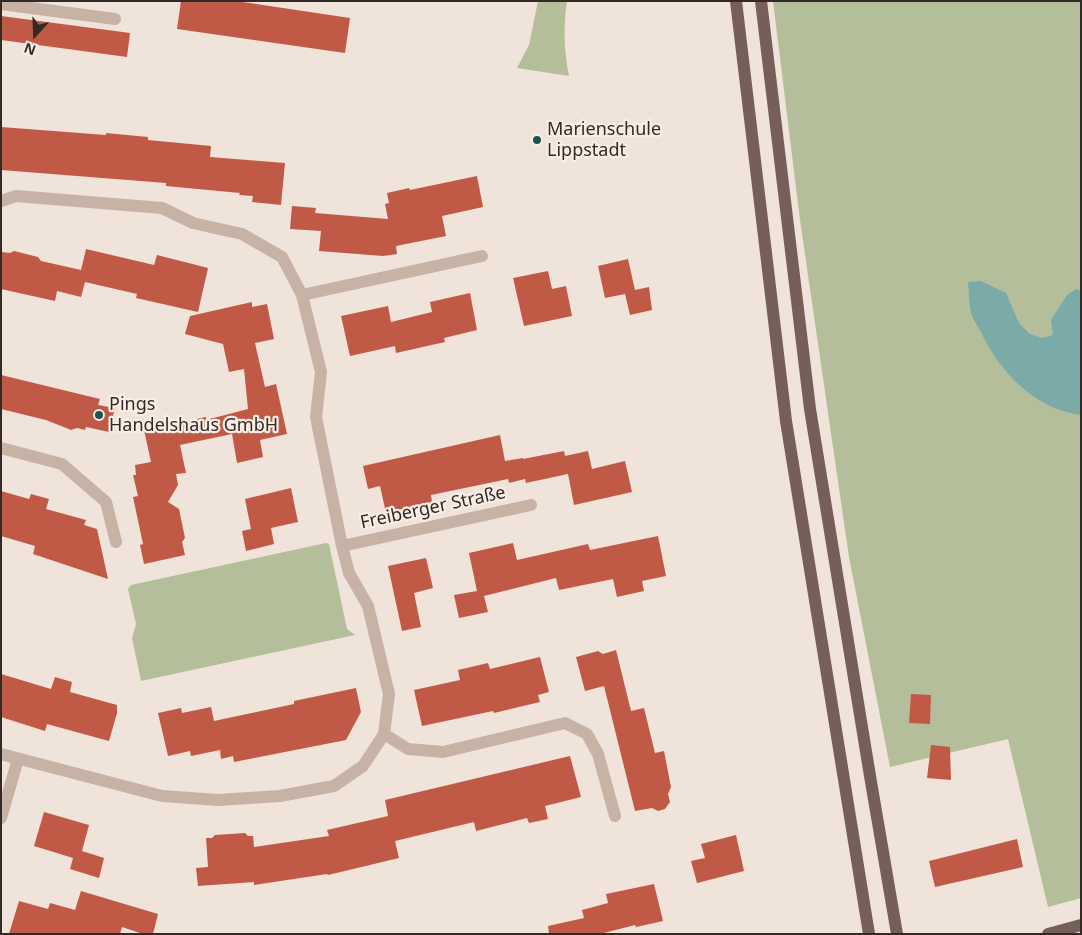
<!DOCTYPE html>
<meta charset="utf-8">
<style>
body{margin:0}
#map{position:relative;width:1082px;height:935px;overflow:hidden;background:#f0e3d9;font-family:"Noto Sans",sans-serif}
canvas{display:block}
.frame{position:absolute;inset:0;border:2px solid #332926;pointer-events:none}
.north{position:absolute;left:10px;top:10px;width:50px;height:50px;-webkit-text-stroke:4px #f8eee5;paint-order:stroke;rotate:200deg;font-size:14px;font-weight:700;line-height:20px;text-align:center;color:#332926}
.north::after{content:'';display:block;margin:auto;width:18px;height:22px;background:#332926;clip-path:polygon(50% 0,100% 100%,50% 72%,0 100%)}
</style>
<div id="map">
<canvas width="1082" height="935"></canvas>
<div class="frame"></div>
<div class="north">N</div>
</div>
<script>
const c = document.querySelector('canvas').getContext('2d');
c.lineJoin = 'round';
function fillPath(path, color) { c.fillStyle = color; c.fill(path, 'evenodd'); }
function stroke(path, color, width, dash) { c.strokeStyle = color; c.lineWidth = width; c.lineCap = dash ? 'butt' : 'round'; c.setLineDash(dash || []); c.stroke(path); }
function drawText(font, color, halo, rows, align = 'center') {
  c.font = font + ' "Noto Sans",sans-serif'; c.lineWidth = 4.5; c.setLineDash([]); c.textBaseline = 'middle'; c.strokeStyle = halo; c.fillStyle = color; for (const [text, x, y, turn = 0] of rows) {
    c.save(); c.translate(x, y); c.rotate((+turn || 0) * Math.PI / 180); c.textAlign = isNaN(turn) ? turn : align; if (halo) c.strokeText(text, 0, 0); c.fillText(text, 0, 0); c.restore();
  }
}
const green = new Path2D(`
 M538,1H567C563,27 564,50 569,76L517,68L529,45Z
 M773,1H1081V898L1048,907L1008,739L890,767L849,557L800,220Z
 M326,543L329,544L347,629L355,635L141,681L132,638L136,624L128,589L131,585Z`);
const water = new Path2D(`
 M981,281L1006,293L1019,323L1030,334L1042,338L1053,335L1051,320L1067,295L1076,289L1081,291V415C1034,409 999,371 980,330C977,325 973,319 971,313C969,303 969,292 968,282Z`);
const building = new Path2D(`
 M181,1H236L350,18L345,53L177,29Z
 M1,16L130,33L127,57L1,40Z
 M1,127L106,135V133L148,137V140L211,146L210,157L285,163L281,205L252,202L253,196L239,195L240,193L166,186V183L1,170Z
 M477,176L483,207L442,216L446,236L396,246L397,254L383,256L319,251L321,231L290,229L292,206L316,208L315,213L388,219L385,204L389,203L387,193L409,188L410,190Z
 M86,249L154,265L157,255L208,268L198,312L136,298L137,294L85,282L81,297L57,291L55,301L1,289V252L10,253L14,251L38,257L41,261L81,270Z
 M628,259L635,290L649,287L652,310L630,315L625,294L605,298L598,266Z
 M548,271L552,289L566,286L572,316L524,326L513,278Z
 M470,293L477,330L444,338L445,342L396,353L395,346L350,356L341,316L388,306L391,322L432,312L430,302Z
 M252,302V307L267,304L274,339L255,343L265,387L276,384L287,434L260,440L263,457L237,463L232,434L180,445L186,473L176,474L178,485L168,502L179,509L185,538L182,542L185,555L144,564L140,545L143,544L133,497L138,496L133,475H136L135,465L151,462L144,430L206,417V420L248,409L244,369L229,372L223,344L185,334L190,316Z
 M1,375L100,399L98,405L115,408L109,432L86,427L85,430L77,428L71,430L46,420L1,409Z
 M500,435L505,461L523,458V459L564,451L565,456L588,451L592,469L625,461L632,492L574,505L568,474L526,483L525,479L509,483L508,479L431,495L432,502L386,513L380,486L368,489L363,466Z
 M291,488L298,522L271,528L274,544L246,551L242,531L251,529L245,499Z
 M1,491L29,499L31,494L49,499L46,509L86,520L84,525L97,529L108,579L33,554L35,546L1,536Z
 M658,536L666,576L642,581L644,591L617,597L613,579L559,590L556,578L484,596L488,612L459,618L454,595L477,591L469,553L513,543L517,560L588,544L590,550Z
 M426,558L433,588L414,593L421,627L402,631L388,566Z
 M616,650L631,711L644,708L655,753L664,751L671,787L668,794L670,802L665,809L658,811L652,808L635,811L604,686L585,691L576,657L598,651L603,654Z
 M540,657L549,692L538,695L540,702L494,713L493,711L422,726L414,690L460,680L458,670L488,663L490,669Z
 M1,674L51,689L55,677L72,682L70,692L117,705V713L109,741L47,724L45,731L1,717Z
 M356,688L361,712L346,740L234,762L233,756L221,759L220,750L191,756L190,751L168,756L158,713L181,708L182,713L211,707L214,721L294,704V701Z
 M911,694L931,695L930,724L909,723Z
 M931,745L950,747L951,780L927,778Z
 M570,756L581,797L545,806L548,819L529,823L527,818L476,831L474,822L395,841L399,858L328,875L327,874L254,885V882L198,886L196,868L208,867L206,838H212L215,835L245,833L248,836H253L254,847L329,836L327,830L388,816L385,800Z
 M44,812L89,825L82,851L104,858L99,878L70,869L73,858L34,846Z
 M736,835L744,871L697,883L691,861L705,858L701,844Z
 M1017,839L1023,867L935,887L929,861Z
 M654,884L663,921L636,927L635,925L600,934H549L548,926L584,918L582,910L608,903L606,894Z
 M81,891L158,914L153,934H143L122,927L120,934H9L19,901L48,909L50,903L75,910Z`);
const minor = new Path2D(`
 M1,4L115,19
 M1,201L16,196L162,208L193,223L242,234L282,257L302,295L321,372L316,417L342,546L349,573L368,606L389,694L384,734L363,766L334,786L280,796L218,800L162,796L1,754
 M302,295L482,256
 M1,448L62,464L106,502L116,542
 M342,546L531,505
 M384,734L408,749L443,752L565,723L587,734L598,754L615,816
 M1,818L18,759`);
const major = new Path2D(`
 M736,1L786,421L869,934
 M761,1L810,409L870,776L897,934
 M1048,934L1081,925`);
const markers = [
 [537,140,5,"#1e5251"],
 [99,415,5,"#1e5251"]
];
const poiNames = [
 ["Marienschule",547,130],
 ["Lippstadt",547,151],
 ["Pings",109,405],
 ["Handelshaus GmbH",109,426]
];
const streetNames = [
 ["Freiberger Straße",433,508,-12]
];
fillPath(green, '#b5be9a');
fillPath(water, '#7aaba9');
fillPath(building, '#c05a47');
stroke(minor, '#c7b2a6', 12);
stroke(major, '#755f58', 12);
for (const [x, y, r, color] of markers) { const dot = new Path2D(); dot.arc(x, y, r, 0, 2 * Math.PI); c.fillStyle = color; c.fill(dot); stroke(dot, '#f8eee5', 2); }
drawText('18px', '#332926', '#f8eee5', poiNames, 'left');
drawText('18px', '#332926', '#f8eee5', streetNames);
</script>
